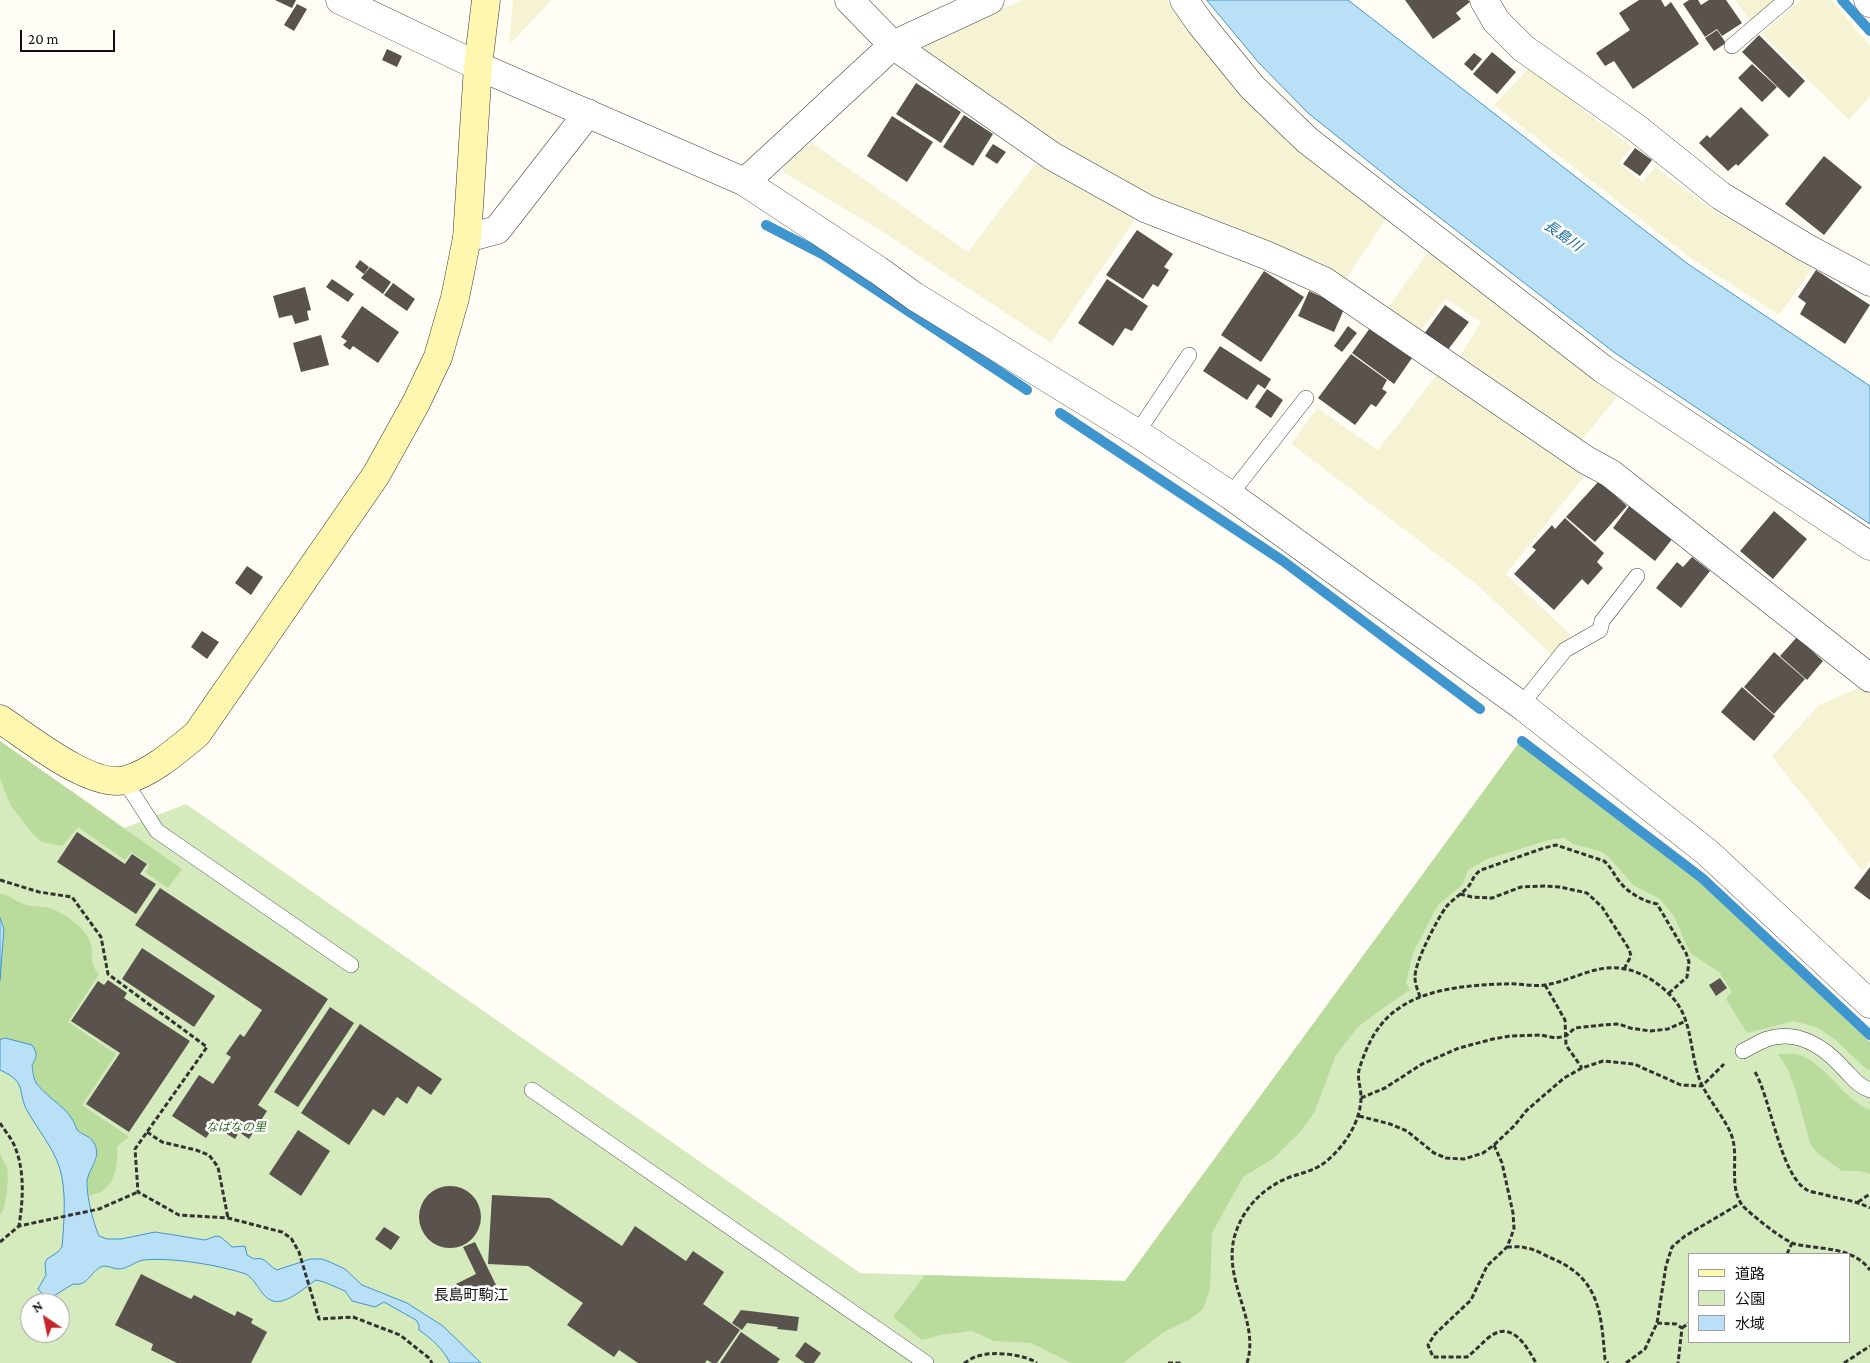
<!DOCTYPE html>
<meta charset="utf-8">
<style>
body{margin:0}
#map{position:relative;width:1870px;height:1363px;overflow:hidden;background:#fffdf5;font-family:"Crimson Pro","Noto Sans JP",serif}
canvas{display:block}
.legend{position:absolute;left:1688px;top:1253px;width:162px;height:90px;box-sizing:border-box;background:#fff;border:1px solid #a0a0a0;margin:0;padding:6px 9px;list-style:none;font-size:15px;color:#111}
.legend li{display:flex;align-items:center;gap:10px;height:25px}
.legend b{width:25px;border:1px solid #a0a0a0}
.north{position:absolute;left:20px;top:1293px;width:50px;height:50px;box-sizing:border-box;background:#fff;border:1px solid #a0a0a0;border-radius:50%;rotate:326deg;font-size:14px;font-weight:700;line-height:20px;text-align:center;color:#111}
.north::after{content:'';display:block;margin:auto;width:18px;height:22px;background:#c4262e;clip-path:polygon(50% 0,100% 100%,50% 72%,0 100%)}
.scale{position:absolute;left:20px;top:30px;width:95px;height:22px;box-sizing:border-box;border:2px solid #111;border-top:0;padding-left:6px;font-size:15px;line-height:18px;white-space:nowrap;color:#111;-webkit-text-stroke:4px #fff;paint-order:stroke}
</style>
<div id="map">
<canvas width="1870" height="1363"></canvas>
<ul class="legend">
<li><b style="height:6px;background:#fff6b0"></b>道路</li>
<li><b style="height:14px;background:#d5ebbd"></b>公園</li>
<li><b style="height:14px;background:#b9e0f7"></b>水域</li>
</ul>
<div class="north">N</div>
<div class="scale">20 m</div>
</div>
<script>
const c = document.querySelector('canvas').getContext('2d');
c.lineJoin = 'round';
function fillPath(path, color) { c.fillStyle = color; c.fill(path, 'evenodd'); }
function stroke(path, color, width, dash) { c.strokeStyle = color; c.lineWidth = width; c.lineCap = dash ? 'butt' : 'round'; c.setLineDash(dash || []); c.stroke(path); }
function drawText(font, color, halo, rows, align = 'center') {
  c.font = font + ' "Crimson Pro","Noto Sans JP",serif'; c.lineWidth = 5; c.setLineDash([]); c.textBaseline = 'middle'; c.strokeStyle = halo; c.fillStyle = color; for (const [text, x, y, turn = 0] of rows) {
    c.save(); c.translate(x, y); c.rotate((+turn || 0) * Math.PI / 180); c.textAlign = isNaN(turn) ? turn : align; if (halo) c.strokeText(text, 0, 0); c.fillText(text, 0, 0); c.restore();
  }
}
const farmland = new Path2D(`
 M513,0H552L509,45Z
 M1023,0H1167L1187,29L1242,96L1298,150L1387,218L1345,280L1149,196L1054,146L914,47Z
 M1735,0H1774L1750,21Z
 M1801,0H1832L1870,46V96L1849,120L1762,34Z
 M1529,68L1632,147L1619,163L1643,182L1655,167L1710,208L1813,268L1779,315L1692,259L1494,105Z
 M812,143L968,252L1033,167L1045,161L1138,215L1051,343L880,230L783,172L784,161Z
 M1430,250L1617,397L1580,442L1459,357L1481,322L1446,299L1419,333L1386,310Z
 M1439,372L1588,472L1506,574L1571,635L1552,655L1474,582L1291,444L1317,408L1378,450Z
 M1863,686L1870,691V861L1862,871L1772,756L1819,705Z`);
const green = new Path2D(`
 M0,741L124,828L186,804L860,1273L1125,1281L1518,744L1699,882L1870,1042V1363H0ZM1689,1254H1849V1342H1689ZM30,1303H60V1333H30Z`);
const forest = new Path2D(`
 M0,741L182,869L168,888L145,872L150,865L131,852L125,860L78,827L62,846L42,842L33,834L11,806L0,779Z
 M1518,744L1699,882L1870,1042V1070L1866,1069L1836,1040L1818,1028L1794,1021L1747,1033L1726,999L1732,992L1719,972L1690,953L1674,916L1660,899L1633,885L1609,857L1600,851L1573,844L1565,838L1552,839L1487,859L1468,870L1462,885L1438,905L1413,953L1406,983L1410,990L1383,1008L1358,1027L1336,1055L1314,1113L1300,1132L1274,1158L1243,1177L1212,1233L1210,1289L1203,1309L1189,1320L1164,1332L1123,1363H1071L1031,1343L994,1341L972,1331L940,1335L922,1340L893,1317L925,1275L1125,1281Z
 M0,894C9,894 13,900 21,903C31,908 42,905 52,909C64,913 86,929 90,941C95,953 88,963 99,974L68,1022L116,1054L82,1105L129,1137L117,1146C118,1161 117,1179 104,1190C100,1193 93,1194 89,1196L87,1177L97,1158L92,1139L77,1130L75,1123L36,1083L32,1065L37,1057L32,1046L5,1038L0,1040V980L4,929L0,918Z
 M1778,1054C1785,1054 1795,1053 1802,1056C1829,1067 1842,1099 1870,1110V1174L1860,1171H1842L1817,1153L1810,1143L1795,1088L1788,1070Z
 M0,1154C2,1158 5,1164 7,1168C9,1179 7,1207 0,1215Z`);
const water = new Path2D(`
 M1207,0H1348L1688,264L1870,386V524L1615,353L1404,190L1308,113L1259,63Z
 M0,918L4,929L0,980Z
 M5,1038L32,1045C38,1054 37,1057 32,1065C33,1071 33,1079 37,1084C50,1101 71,1108 77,1130C81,1134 89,1136 92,1140C105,1157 87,1168 87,1183C87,1198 93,1222 99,1236L107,1239H121L155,1232L205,1240L216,1236L221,1237L232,1247L245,1246L247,1255L254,1259C266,1256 267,1265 277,1270L310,1259H322L330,1262L345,1269L362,1285L407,1303L443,1326L481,1363H450C443,1349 432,1339 419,1330V1325L416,1320L384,1302L375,1307L352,1301L345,1291L324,1282L316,1280C302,1289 279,1313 264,1295C258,1288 254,1279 246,1274C219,1265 171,1257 144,1260C135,1261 128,1269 119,1269C114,1269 109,1266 104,1266C90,1269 90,1287 73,1284L52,1297L46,1298L38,1289L46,1275L45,1263L47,1259L58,1252L62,1247C64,1223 67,1188 59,1166C52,1146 38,1130 28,1112C16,1092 29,1083 0,1070V1040Z`);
const stream = new Path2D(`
 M1842,0L1870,31
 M766,225L824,255L1027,390
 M1060,413L1283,561L1480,709
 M1522,741L1702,878L1870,1035`);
const building = new Path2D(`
 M275,0H296L292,8Z
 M1405,0H1468L1470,2L1456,13L1461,19L1433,39Z
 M1639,0H1661L1665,7L1671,2L1699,44L1633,89L1614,61L1605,66L1596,53L1630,30L1619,13Z
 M1689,0H1698L1701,5L1709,0H1726L1742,23L1722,36L1717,29L1705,37L1683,4Z
 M297,4L307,9L294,31L284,25Z
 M1717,30L1726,43L1714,51L1705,38Z
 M1759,35L1805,81L1789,98L1742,52Z
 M387,49L402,56L397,67L382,60Z
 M1492,52L1516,72L1497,94L1473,74Z
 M1474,53L1482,59L1472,71L1464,64Z
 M1752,64L1777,87L1762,102L1738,78Z
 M916,83L961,112L941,143L896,114Z
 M1741,107L1769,135L1738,166L1736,164L1728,171L1699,143L1707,135L1710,138Z
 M964,115L993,134L973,166L943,147Z
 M892,116L933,142L907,182L867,156Z
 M993,144L1006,152L997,164L985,156Z
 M1635,148L1652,160L1640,176L1623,164Z
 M1824,156L1862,187L1824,235L1785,204Z
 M1137,230L1173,254L1164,267L1169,270L1158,287L1153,284L1143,299L1106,275Z
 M360,260L369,267L364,274L355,267Z
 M370,267L391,282L383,294L361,278Z
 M1816,270L1870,305L1845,344L1800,314L1806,303L1798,297Z
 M1264,271L1304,297L1261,362L1221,335Z
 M332,279L354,294L348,302L326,287Z
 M1107,279L1148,306L1132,331L1125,328L1113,346L1078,323Z
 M393,283L415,299L407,311L384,295Z
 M305,287L311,310L307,311L309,320L295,324L292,315L279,318L273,296Z
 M1309,291L1345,307L1334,332L1298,316Z
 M1445,305L1469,322L1447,351L1424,334Z
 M362,306L399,332L378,363L353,346L350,350L343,345L347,341L341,337Z
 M1348,326L1357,333L1342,352L1334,346Z
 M1370,328L1412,358L1394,384L1352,353Z
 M321,335L329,365L301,372L293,343Z
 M1220,346L1271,379L1265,389L1258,384L1247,400L1203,371Z
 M1351,354L1387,380L1382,389L1387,392L1376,407L1371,404L1355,425L1318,398Z
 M1267,389L1283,400L1271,418L1255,407Z
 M1599,481L1627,506L1595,542L1566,517Z
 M1630,505L1673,538L1655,561L1613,528Z
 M1774,511L1807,539L1773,579L1740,551Z
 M1565,518L1604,553L1597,562L1603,568L1588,585L1582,579L1554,610L1514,574L1536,550L1532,547L1552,525L1555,529Z
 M1692,557L1710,571L1681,608L1656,588L1677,562L1683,567Z
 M247,566L263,577L251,595L235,583Z
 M202,631L219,642L207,659L191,647Z
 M1797,637L1823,661L1807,680L1780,656Z
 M1774,652L1805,679L1774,714L1744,687Z
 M1742,687L1775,716L1754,741L1721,712Z
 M77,832L125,864L132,854L147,864L140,874L156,884L136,914L57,862Z
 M1870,867V900L1854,888Z
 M160,888L328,999L258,1105L267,1111L249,1139L239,1132L235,1139L214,1126L206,1138L172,1116L199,1075L213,1084L231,1057L226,1054L240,1034L244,1037L262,1010L135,925Z
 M142,948L215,996L194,1027L122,979Z
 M1720,978L1727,988L1716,996L1709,985Z
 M108,980L127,993L124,998L190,1041L129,1132L86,1104L120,1053L71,1021L98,981L104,985Z
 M330,1007L354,1023L298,1107L274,1092Z
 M360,1024L442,1079L431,1095L418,1086L407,1104L397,1097L384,1116L373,1109L349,1145L301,1113Z
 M298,1130L330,1151L301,1196L269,1174Z
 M419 1217a31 31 0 1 1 62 0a31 31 0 1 1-62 0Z
 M492,1195L550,1198L622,1246L635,1226L686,1261L693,1251L724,1272L703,1304L740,1330L717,1363H712L707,1360L705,1363H638L619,1350L614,1357L567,1325L583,1303L528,1266L488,1264Z
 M384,1227L400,1237L391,1250L375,1239Z
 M475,1242L496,1285L463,1300L456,1284L476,1274L463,1247Z
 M141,1274L191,1299L194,1295L235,1316L237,1311L253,1319L251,1323L267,1332L251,1363H177L151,1350L153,1344L115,1325Z
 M741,1310L799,1317L797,1331L777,1329L778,1327L747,1323L742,1330L732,1323Z
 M741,1332L780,1359L777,1363H720Z
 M805,1342L821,1353L814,1363H805L795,1356Z`);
const path = new Path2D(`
 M0,880L39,892L72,897L101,937L108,974L207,1047L135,1149L138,1192L179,1215L228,1218L282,1232L291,1238L299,1252L319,1319L353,1317L400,1335L429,1358L432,1363
 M1460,894L1472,897L1492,898L1521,887L1545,886L1560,887L1587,893L1602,907L1629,949L1631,956L1624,969
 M1545,985L1565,1020L1566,1045L1582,1068
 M1420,997C1418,991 1415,984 1415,978C1414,963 1437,920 1446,907C1452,900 1460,895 1467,888C1473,882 1472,876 1481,870L1544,848L1556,845L1604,861C1611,867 1613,873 1619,881C1628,893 1643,901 1657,904L1686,953L1689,962L1687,977L1669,993
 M1755,1072C1771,1099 1780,1175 1807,1190C1811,1192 1817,1193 1822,1194C1838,1199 1855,1200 1870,1208
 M1361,1098L1385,1088L1422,1064L1459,1048L1493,1039L1510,1036L1541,1035L1556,1038L1566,1036L1575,1028L1602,1025L1619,1024L1630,1028L1650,1031L1668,1029L1686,1021
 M1359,1116L1390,1124L1407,1131L1434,1153L1446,1158L1464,1159L1483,1153L1494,1145L1514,1126L1527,1110L1564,1078L1582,1068L1603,1061L1634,1064L1681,1085L1702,1086L1724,1064
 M0,1123C5,1131 12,1139 15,1147C25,1172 23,1200 19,1226
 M147,1132L162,1142L196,1150L209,1155L218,1167L228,1218
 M1494,1145L1502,1163L1513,1213L1514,1228L1511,1237L1507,1247L1487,1266L1471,1300L1435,1334L1428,1345L1433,1357H1467C1475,1351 1481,1344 1488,1338C1511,1319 1526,1345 1536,1363
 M1858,1202L1870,1194
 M0,1242L19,1226L99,1209L138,1192
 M1507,1247C1513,1247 1520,1246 1526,1248C1535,1249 1544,1255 1551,1258C1600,1278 1601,1313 1605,1359L1608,1363
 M1787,1254L1792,1243
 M1657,1323L1676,1324L1682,1328L1678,1363
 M1682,1328L1689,1323
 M964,1363C968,1361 973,1357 978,1356C993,1351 1024,1354 1037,1363
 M1168,1363H1181
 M1247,1363C1261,1319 1218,1277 1237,1229C1246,1205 1266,1186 1290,1177C1305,1172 1317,1170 1329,1159C1346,1144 1361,1120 1361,1097C1361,1088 1357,1079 1359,1070C1363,1056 1371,1037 1380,1026C1408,989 1464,985 1506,984C1519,983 1533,987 1545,985C1573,981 1595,963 1625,969C1642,972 1659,983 1671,996C1694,1019 1689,1055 1701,1083C1709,1101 1729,1123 1733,1140C1738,1161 1729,1186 1742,1205C1750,1214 1784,1241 1795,1244C1821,1250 1852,1246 1870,1270
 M1626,1363L1645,1349L1657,1323L1666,1266L1672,1247L1685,1236L1741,1203
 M1844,1363L1870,1346`);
const lane = new Path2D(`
 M1732,46L1786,0
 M1137,433L1189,355
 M1230,495L1306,398
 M1521,705L1565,650L1600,630L1602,621L1637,576
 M124,780L157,831L351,965
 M1743,1051C1751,1047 1759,1042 1767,1039C1797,1029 1824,1047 1843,1068C1852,1077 1858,1086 1870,1090
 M532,1090L926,1363`);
const street = new Path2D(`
 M340,0L478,66L745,182L878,270L914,296L1137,433L1230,495L1525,708L1708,853L1870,1004
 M849,0L893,45L1052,156L1147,209L1266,255L1324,281L1586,460L1610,473L1870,678
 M1184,0L1200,23L1252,87L1307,140L1603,369L1870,546
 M1484,0L1496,21L1523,48L1635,127L1721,196L1805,247L1870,282
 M1868,0L1870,3
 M745,182L893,45L990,0
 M467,238L497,230L588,113`);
const secondary = new Path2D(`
 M0,719C29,738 91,789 126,780C153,772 176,751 197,734L376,475L416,403L438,357L455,298L467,238L478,66L486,0`);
const parkNames = [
 ["なばなの里",236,1127]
];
const waterNames = [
 ["長島川",1563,236,35]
];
const quarterNames = [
 ["長島町駒江",471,1295]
];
fillPath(farmland, '#f6f3d4');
fillPath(green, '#d5ebbd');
fillPath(forest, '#b9dc9c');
fillPath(water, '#b9e0f7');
stroke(water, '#3f96cf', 1);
stroke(stream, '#3f96cf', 10);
fillPath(building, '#5a524d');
stroke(lane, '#444', 16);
stroke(street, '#444', 29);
stroke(secondary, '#333', 29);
stroke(path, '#333', 3, [5, 2.5]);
stroke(lane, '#fff', 15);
stroke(street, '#fff', 28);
stroke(secondary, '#fff6b0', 28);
drawText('italic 12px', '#2f6b1f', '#fff', parkNames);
drawText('italic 14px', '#1768a6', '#fff', waterNames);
drawText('15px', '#111', '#fff', quarterNames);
</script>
